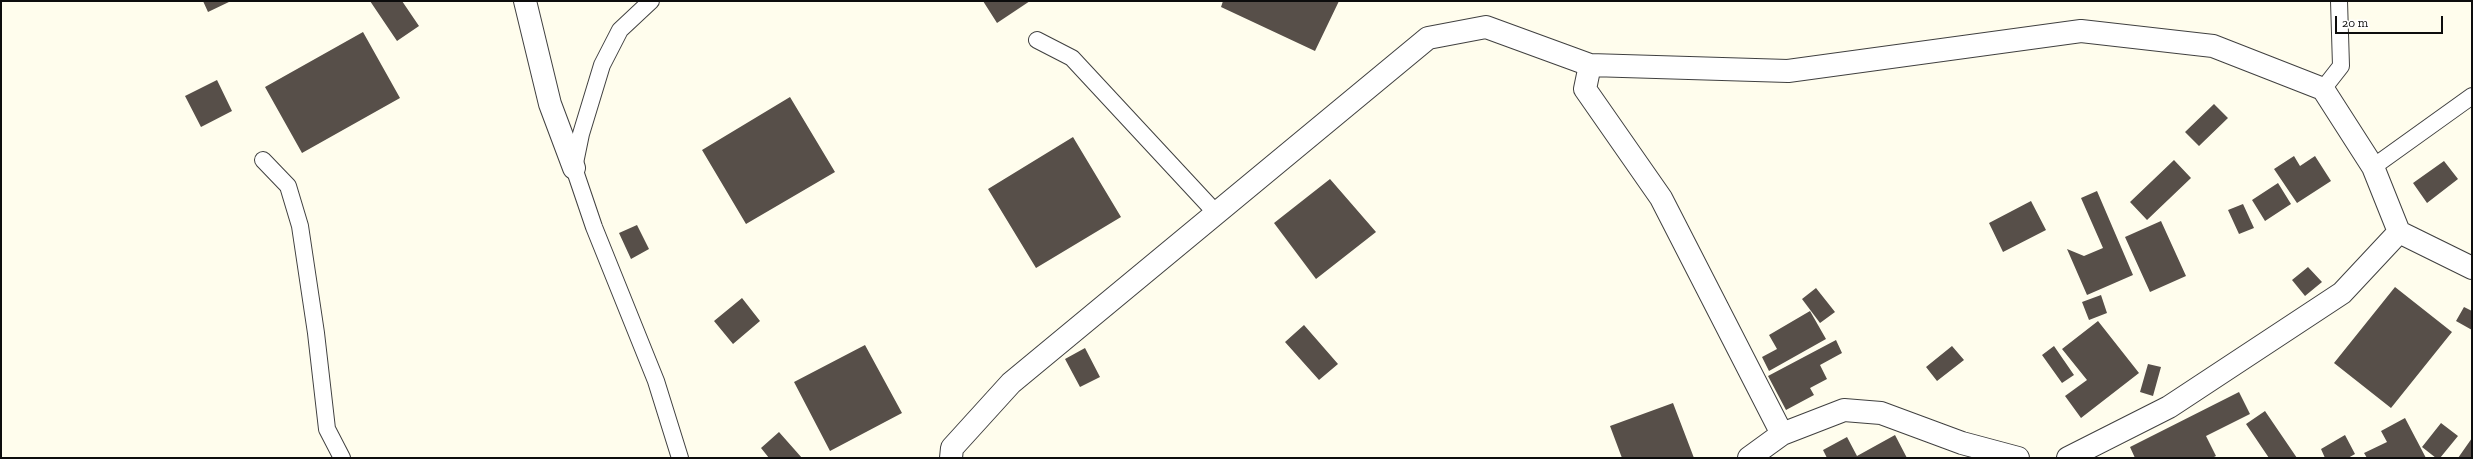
<!DOCTYPE html>
<style>
body{margin:0}
#map{position:relative;width:2473px;height:459px;overflow:hidden;background:#fffded;font-family:"Zilla Slab",serif}
canvas{display:block}
.frame{position:absolute;inset:0;border:2px solid #0d0d0d;pointer-events:none}
.scale{position:absolute;left:2335px;top:16px;width:108px;height:18px;box-sizing:border-box;border:2px solid #0d0d0d;border-top:0;padding-left:5px;font-size:12px;line-height:14px;white-space:nowrap;color:#0d0d0d;-webkit-text-stroke:3px #fff;paint-order:stroke}
</style>
<div id="map">
<canvas width="2473" height="459"></canvas>
<div class="frame"></div>
<div class="scale">20 m</div>
</div>
<script>
const c = document.querySelector('canvas').getContext('2d');
c.lineJoin = 'round';
function fillPath(path, color) { c.fillStyle = color; c.fill(path, 'evenodd'); }
function stroke(path, color, width, dash) { c.strokeStyle = color; c.lineWidth = width; c.lineCap = dash ? 'butt' : 'round'; c.setLineDash(dash || []); c.stroke(path); }
const building = new Path2D(`
 M203,1H231L208,12Z
 M370,1H402L419,26L397,41Z
 M983,1H1030L997,23Z
 M1223,1H1339L1315,51L1221,7Z
 M363,32L400,98L302,153L265,87Z
 M217,80L232,111L201,127L185,96Z
 M790,97L835,172L746,224L702,150Z
 M2214,104L2228,118L2199,146L2185,132Z
 M1073,137L1121,217L1036,268L988,189Z
 M2294,156L2300,166L2315,156L2331,181L2297,203L2274,169Z
 M2174,160L2191,178L2147,220L2130,202Z
 M2444,161L2458,179L2427,203L2413,183Z
 M1330,179L1376,232L1316,279L1274,223Z
 M2278,183L2291,204L2265,221L2252,200Z
 M2097,191L2133,275L2087,295L2067,249L2084,256L2103,248L2081,198Z
 M2031,201L2046,230L2003,252L1989,223Z
 M2243,204L2254,228L2239,234L2228,210Z
 M2161,221L2186,276L2150,292L2125,237Z
 M637,225L649,249L631,259L619,233Z
 M2308,267L2322,282L2305,296L2292,280Z
 M2395,287L2452,332L2391,408L2334,363Z
 M1816,288L1835,312L1820,323L1802,299Z
 M2101,295L2107,313L2089,320L2082,302Z
 M742,298L760,321L733,344L714,321Z
 M2464,307L2472,311V330L2456,321Z
 M1810,311L1826,339L1769,371L1762,357L1777,349L1769,335Z
 M2098,321L2139,373L2081,418L2065,396L2087,380L2062,349Z
 M1304,325L1338,364L1319,380L1285,342Z
 M1836,340L1842,353L1820,365L1827,379L1810,388L1814,395L1786,410L1768,376Z
 M865,345L902,413L830,451L794,382Z
 M1952,346L1964,360L1937,381L1926,367Z
 M2054,346L2074,375L2062,383L2042,355Z
 M1085,348L1100,377L1080,387L1065,359Z
 M2148,364L2161,367L2153,396L2140,392Z
 M2239,392L2250,414L2206,436L2216,456L2212,458H2135L2130,447Z
 M1673,403L1694,458H1622L1610,426Z
 M2265,411L2297,458H2269L2246,424Z
 M2405,418L2426,458H2367L2364,453L2387,442L2381,431Z
 M2441,423L2458,436L2440,458H2436L2422,447Z
 M779,432L802,458H769L761,448Z
 M1895,435L1907,458H1827L1823,450L1847,437L1857,456Z
 M2345,435L2355,454L2348,458H2325L2321,449Z
 M2472,438V458H2458Z`);
const lane = new Path2D(`
 M651,1L620,30L602,65L581,134L574,168L594,227L656,381L680,458
 M1037,40L1072,58L1216,213
 M2323,89L2341,66L2339,1
 M263,160L288,186L300,226L316,333L327,429L342,458
 M2373,167L2472,96`);
const street = new Path2D(`
 M525,1L550,104L574,168
 M1590,65L1585,89L1661,198L1782,434
 M951,458L952,448L1011,383L1428,38L1486,27L1590,65L1788,71L2081,31L2213,46L2323,89L2373,167L2399,232L2472,268
 M1749,458L1782,434L1844,410L1881,413L1962,443L2018,458
 M2068,458L2169,407L2342,293L2399,232`);
fillPath(building, '#574f49');
stroke(lane, '#404040', 18);
stroke(street, '#404040', 24);
stroke(lane, '#fff', 16);
stroke(street, '#fff', 22);
</script>
